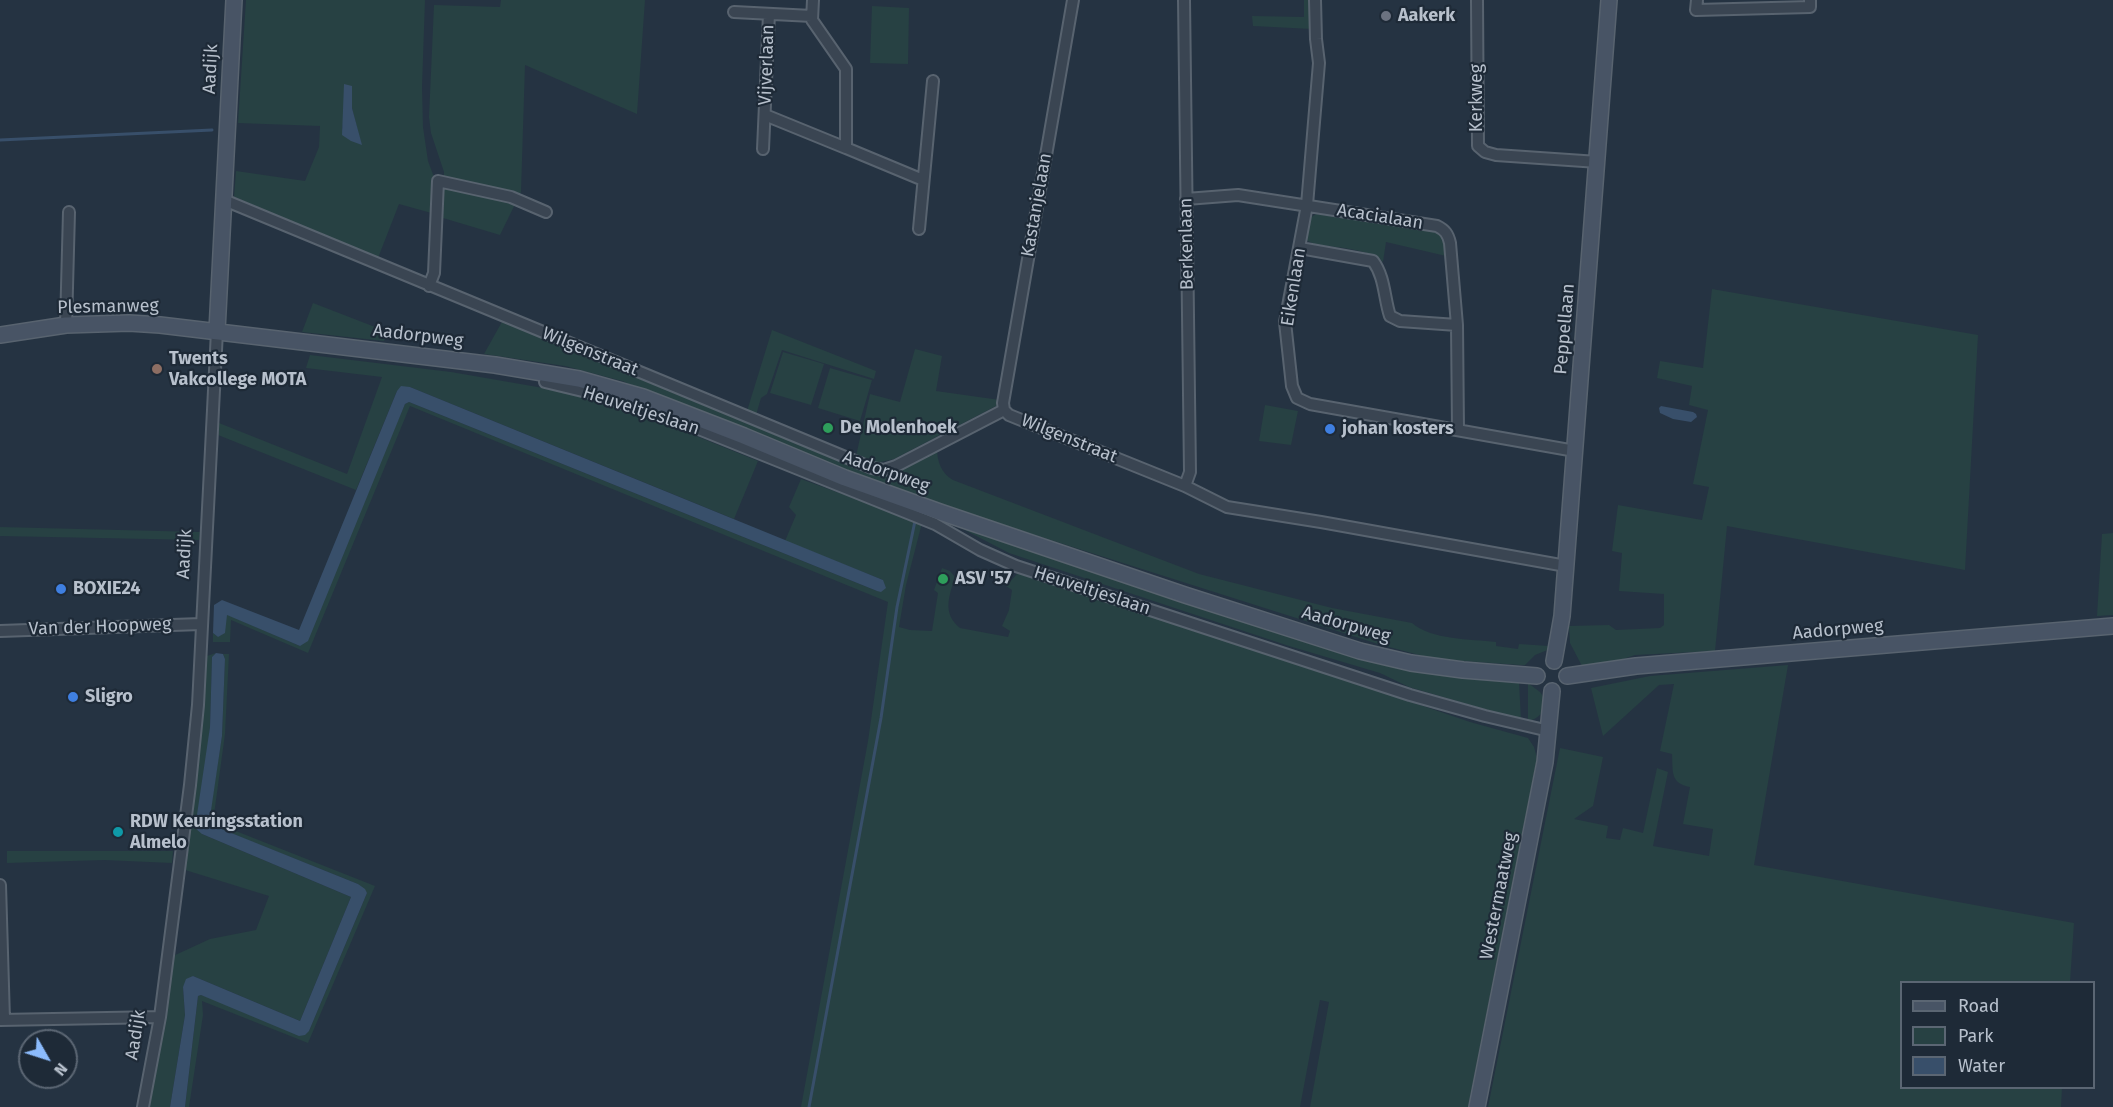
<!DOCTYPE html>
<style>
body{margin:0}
#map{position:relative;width:2113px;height:1107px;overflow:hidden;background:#253342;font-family:"Fira Sans",sans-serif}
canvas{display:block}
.legend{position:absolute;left:1900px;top:981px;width:195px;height:108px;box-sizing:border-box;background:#1e2a37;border:2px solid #5b6673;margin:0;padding:8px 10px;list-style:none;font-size:18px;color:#b7c0cc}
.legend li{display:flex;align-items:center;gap:12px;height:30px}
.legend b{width:30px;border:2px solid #5b6673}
.north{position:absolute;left:18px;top:1029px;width:60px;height:60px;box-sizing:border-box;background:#1e2a37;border:2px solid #5b6673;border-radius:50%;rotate:129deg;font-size:16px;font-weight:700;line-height:24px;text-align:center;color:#b7c0cc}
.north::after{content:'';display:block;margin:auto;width:21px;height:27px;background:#8cbbfc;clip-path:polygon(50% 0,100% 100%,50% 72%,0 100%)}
</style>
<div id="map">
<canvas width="2113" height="1107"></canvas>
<ul class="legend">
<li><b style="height:8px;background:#485465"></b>Road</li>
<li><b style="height:16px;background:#274143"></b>Park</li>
<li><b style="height:16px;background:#384f6a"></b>Water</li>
</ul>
<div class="north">N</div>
</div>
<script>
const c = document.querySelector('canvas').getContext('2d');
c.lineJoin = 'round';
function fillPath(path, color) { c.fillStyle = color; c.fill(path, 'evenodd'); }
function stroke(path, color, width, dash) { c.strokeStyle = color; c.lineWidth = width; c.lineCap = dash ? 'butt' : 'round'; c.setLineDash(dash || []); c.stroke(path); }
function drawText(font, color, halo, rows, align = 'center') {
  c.font = font + ' "Fira Sans",sans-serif'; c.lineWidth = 4.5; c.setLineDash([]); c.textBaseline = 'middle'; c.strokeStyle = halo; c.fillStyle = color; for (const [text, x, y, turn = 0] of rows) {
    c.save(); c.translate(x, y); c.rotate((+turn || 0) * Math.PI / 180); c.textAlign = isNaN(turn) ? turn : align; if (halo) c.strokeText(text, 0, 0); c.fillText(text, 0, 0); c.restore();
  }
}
const green = new Path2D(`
 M246,0H425L422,87L423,127L428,161L434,177L435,214L399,204L378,258L234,197L236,171L305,181L319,147L320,126L238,123ZM352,86V108L361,144L342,128Z
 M501,0H645L637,114L525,65L521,192L500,235L443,218L444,172L431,133L429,117L434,5L500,7Z
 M1304,0H1312V29L1253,26L1252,16L1304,17Z
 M872,6L909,8L908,64L870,63Z
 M1316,214L1437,232L1443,237L1446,256L1386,242L1383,262C1373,249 1331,247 1314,244L1306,240L1310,218Z
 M1712,289L1978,335L1965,570L1727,526L1715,651L1635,655L1606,665L1583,668L1570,643L1569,626L1609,625L1616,630L1660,628L1664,625V594L1619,591L1622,553L1612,551L1618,505L1702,520L1709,487L1693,484L1708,410L1689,405L1692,386L1657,378L1660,361L1703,368Z
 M313,303L388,332L384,341L302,332Z
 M503,320L867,471L937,448C937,461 941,473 953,480L1199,574L1332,608L1412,623C1431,640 1471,639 1496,642V646L1518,649L1519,644L1549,646L1550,649L1535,655L1525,665H1520L1434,659L1378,644L994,522L864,477L622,381L565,366L484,354Z
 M772,330L876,371L874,379L782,350L767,394L761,398L756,415L747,411Z
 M915,349L942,356L936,391L1000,400L998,405L894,459L876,463L856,456L870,394L900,402Z
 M783,352L824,364L811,405L770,393Z
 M310,355L451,372L578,394L644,415L758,461L734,519L410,387L397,391L356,490L218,435L219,423L347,474L382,377L306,368Z
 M830,368L872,380L860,421L818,408Z
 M409,402L877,591L883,580L785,541L796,515L789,507L801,479L922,523L906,585L899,627L910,630L932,631L938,593L934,590L942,568L950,571L955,577C949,597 942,613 960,628L1008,637L1010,631L1002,626L1009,610L1012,590L1006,586L1018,573L1259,650L1470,722L1528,738L1534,747L1537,758L1468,1107H1310L1329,1002L1320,1000L1300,1107H801L868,741L888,602L410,406L308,653L231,620L230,642H213V633L218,637L226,614L300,646L405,404Z
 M1265,405L1298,411L1291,445L1259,441Z
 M957,526L1172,599L1367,661L1417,672L1519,682L1521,720L1409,687L1380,673L1289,646L1009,553Z
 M0,527L200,532L199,540L0,536Z
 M2113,533V615L2097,616L2102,534Z
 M216,653L212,657L210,727L202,834L351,897L300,1021L193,976L183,987L185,1015L170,1107H148L171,957L210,939L256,930L269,896L182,869L201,723L204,657Z
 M223,654H229L225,734L213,822L375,886L308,1043L202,1001L203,1015L189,1107H185L198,996L201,995L309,1031L367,893L358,884L208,824L222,736L225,659Z
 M1788,665L1754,865L2074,923L2070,982H1902V1088H2062L2061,1107H1488L1560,748L1603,757L1593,806L1574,819L1608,826L1606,838L1620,840L1623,828L1643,833L1657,768L1668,772L1653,846L1709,856L1713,829L1683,824L1690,787C1670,783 1673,772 1672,754L1660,751L1674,684L1659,685L1603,736L1591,688L1650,676Z
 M1528,683C1532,686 1536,689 1540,692C1550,704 1542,719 1528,721Z
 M7,851H173L172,863L104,860L7,863Z`);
const water = new Path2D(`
 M344,84L352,86V108L362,145L351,141L342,135Z
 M401,386L410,387L883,580L886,588L881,592L877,591L409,402L405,404L308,641L300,646L227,615L225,633L218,637L213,633L214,605L222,600L299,630L397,391Z
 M1661,406L1693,412L1696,414L1697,417L1691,422L1673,419L1660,413L1659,408Z
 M216,653L223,654L225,659L222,736L209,824L358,884L365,889L367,893L309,1031L305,1035L299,1036L201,995L198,996L185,1107H170L185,1015L183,987L186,979L193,976L300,1021L351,897L202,834L195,828L210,727L212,657Z`);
const stream = new Path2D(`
 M0,140L212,130
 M809,1107L881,718L897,607L915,521`);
const street = new Path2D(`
 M813,0L812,20L846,69V148L923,180
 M1184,0L1190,472L1185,486
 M1315,0L1316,39L1319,63L1307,205L1285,322L1292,386L1297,398L1310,404L1575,451
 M1477,0L1478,146L1485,152L1496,155L1598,162
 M1697,0L1696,10L1810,7V0
 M734,12L812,16
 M765,115L846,148
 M763,149L769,14
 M1186,199L1238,195L1437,226C1445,230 1448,234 1450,243L1457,325L1458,430
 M224,200L872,468L884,470L896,466L1004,410
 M919,229L933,81
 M1300,248L1373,261C1385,277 1384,298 1390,316L1400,321L1457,325
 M429,286L434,273L438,181L511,197L546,212
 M66,325L69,212
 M545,382L595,394L674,419L935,524L980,550L1016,566L1410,695L1485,716L1549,731
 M1004,410L1009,415L1185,486L1227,507L1321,522L1566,566
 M1004,410L1003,403L1073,0
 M0,631L201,624
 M0,885L4,1020
 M0,1020L160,1017
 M143,1107L160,1017L190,785L198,705L217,331`);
const secondary = new Path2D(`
 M217,331L234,0
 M0,335L66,325L129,323L160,325L495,365L579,379L643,397L744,436L845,478L940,512L1185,595L1360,651L1411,663L1463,670L1537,676
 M1554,661L1562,616L1609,0
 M1567,676L1636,666L2113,626
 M1477,1107L1545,762L1552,691`);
const markers = [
 [1386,16,6,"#6b7280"],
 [157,369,6,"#8d6e63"],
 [828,428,6,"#2e9e5b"],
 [1330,429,6,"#3f7fe0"],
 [943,579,6,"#2e9e5b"],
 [61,589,6,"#3f7fe0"],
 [73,697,6,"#3f7fe0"],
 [118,832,6,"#0f9aa8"]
];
const poiNames = [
 ["Aakerk",1398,16],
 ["Twents",169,359],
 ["Vakcollege MOTA",169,380],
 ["De Molenhoek",840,428],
 ["johan kosters",1342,429],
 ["ASV '57",955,579],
 ["BOXIE24",73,589],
 ["Sligro",85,697],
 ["RDW Keuringsstation",130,822],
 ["Almelo",130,843]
];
const streetNames = [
 ["Vijverlaan",767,65,-88],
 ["Aadijk",211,69,-87],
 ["Kerkweg",1477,98,-90],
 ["Kastanjelaan",1037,205,-80],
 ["Acacialaan",1380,217,9],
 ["Berkenlaan",1187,244,-91],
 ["Eikenlaan",1294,287,-81],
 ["Plesmanweg",108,307,-1],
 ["Peppellaan",1565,329,-85],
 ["Aadorpweg",418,336,7],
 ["Wilgenstraat",590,352,22],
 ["Heuveltjeslaan",641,411,18],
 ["Wilgenstraat",1069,439,22],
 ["Aadorpweg",886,472,20],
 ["Aadijk",185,554,-87],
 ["Heuveltjeslaan",1092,591,18],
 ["Aadorpweg",1346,625,16],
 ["Van der Hoopweg",100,627,-2],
 ["Aadorpweg",1838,630,-5],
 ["Westermaatweg",1499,896,-79],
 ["Aadijk",136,1035,-81]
];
fillPath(green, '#274143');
fillPath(water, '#384f6a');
stroke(stream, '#384f6a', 3);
stroke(street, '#58636f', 14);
stroke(secondary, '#58636f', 18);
stroke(street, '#3a4552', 10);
stroke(secondary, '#485465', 15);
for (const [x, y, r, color] of markers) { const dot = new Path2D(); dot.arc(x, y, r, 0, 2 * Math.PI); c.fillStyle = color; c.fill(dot); stroke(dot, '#1e2a37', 2); }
drawText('bold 18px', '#b7c0cc', '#1e2a37', poiNames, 'left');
drawText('18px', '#b7c0cc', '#1e2a37', streetNames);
</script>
